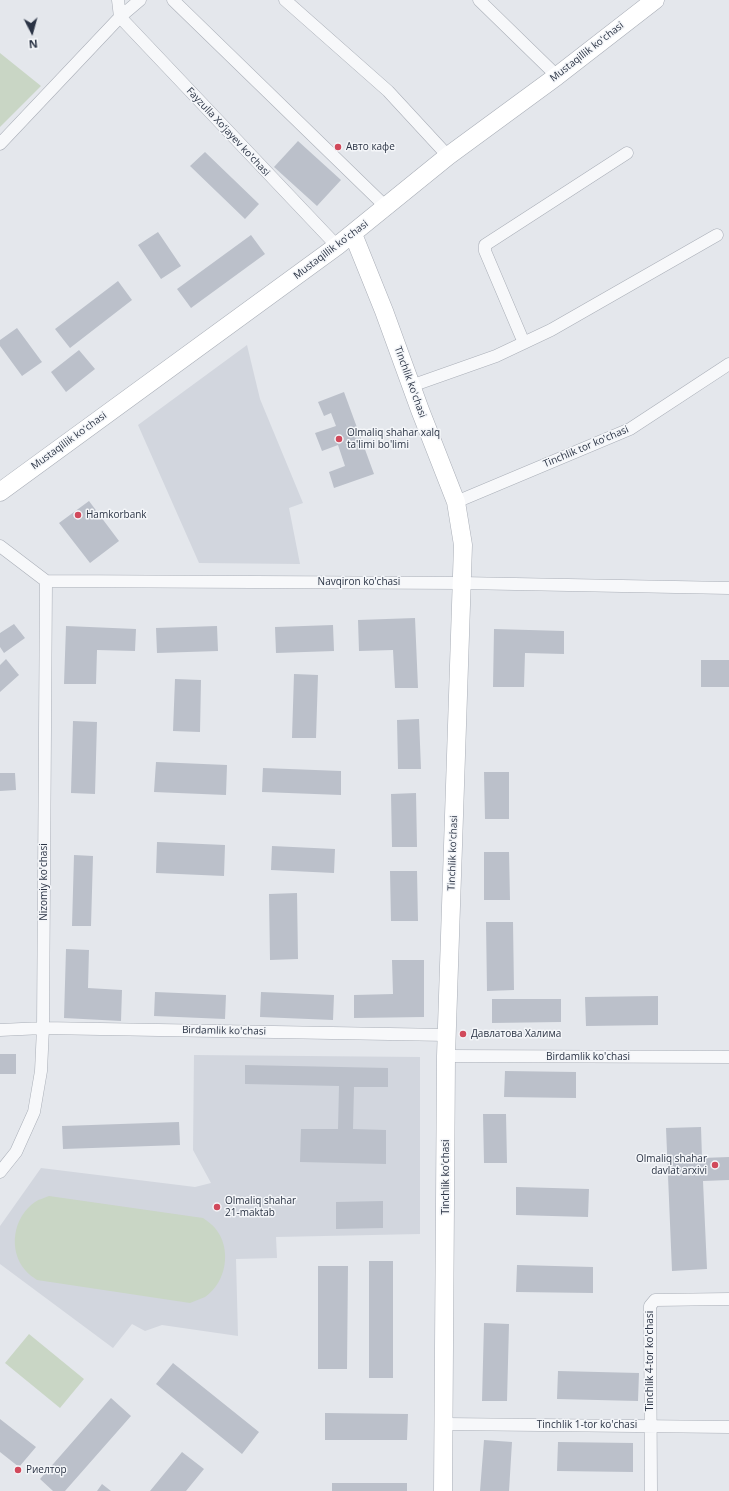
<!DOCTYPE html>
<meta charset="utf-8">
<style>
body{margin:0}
#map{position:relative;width:729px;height:1491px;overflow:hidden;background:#e4e7ec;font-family:"Open Sans",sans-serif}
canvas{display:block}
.north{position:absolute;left:12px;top:12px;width:40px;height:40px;-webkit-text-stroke:3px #f4f6f9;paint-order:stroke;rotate:174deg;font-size:11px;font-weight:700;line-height:16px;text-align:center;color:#2b3445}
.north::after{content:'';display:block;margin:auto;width:14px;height:18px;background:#2b3445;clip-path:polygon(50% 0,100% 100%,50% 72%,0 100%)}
</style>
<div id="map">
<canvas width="729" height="1491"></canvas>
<div class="north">N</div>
</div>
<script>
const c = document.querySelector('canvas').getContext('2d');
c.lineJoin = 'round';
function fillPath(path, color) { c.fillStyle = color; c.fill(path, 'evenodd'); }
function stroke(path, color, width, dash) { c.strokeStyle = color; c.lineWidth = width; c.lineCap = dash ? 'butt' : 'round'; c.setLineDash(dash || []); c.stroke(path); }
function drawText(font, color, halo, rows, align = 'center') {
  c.font = font + ' "Open Sans",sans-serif'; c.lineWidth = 3; c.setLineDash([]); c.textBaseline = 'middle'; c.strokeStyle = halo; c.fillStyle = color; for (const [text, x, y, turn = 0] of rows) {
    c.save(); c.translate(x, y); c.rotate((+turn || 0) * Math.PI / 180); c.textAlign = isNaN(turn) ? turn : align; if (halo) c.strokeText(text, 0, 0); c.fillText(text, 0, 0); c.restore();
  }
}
const built = new Path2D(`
 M247,345L260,399L303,503L289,508L300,564L199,563L138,425Z
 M194,1055L420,1057V1234L276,1237L277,1258L236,1259L238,1336L162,1325L145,1331L132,1324L113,1348L0,1264V1226L41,1168L195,1187L211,1183L193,1150Z`);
const green = new Path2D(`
 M0,53L41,86L0,127Z
 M49,1196L203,1218C207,1221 212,1224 215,1228C232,1248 227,1282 205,1297C200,1299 195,1301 190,1303L37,1280C33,1277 28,1274 25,1270C8,1250 13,1217 35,1202C39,1199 45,1198 49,1196Z
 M29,1334L84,1379L60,1408L5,1363Z`);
const building = new Path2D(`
 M298,141L341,180L317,206L274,167Z
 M205,152L259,204L245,219L190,166Z
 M158,232L181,266L161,279L138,245Z
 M251,235L265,254L191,308L177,289Z
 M118,281L132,300L70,348L55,329Z
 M17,328L42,362L22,376L0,346V340Z
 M79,350L95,369L66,392L51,372Z
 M344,392L374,474L334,488L329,472L345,466L338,445L322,451L315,433L336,426L331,413L324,416L318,402Z
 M89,501L119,541L90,563L59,523Z
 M415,618L418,688H395L393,650L359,651L358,620Z
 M14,624L25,638L4,653L0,647V633Z
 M333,625L334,651L276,653L275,627Z
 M66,626L136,629L135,651L97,650L96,684H64Z
 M217,626L218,651L157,653L156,628Z
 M494,629L564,631V654L525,653L524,687H493Z
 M6,659L19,675L0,692V665Z
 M701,660H729V687H701Z
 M294,674L318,675L316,738H292Z
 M175,679L201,680L200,732L173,731Z
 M419,719L421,769H398L397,720Z
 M73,721L97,722L95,794L71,793Z
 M156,762L227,765L226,795L154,792Z
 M263,768L341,771V795L262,792Z
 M484,772H509V819H485Z
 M0,773H15L16,790L0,791Z
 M416,793L417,847H392L391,794Z
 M157,842L225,845L224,876L156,873Z
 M272,846L335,849L334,873L271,870Z
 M484,852H509L510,900H484Z
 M74,855L93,856L91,926H72Z
 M390,871H417L418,921H391Z
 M297,893L298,959L270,960L269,894Z
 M486,922H513L514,990L487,991Z
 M66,949L89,950L88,988L122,990L121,1021L64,1018Z
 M392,960H424V1017L354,1018V995L393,994Z
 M155,992L226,995L225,1019L154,1016Z
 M261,992L334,995L333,1020L260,1017Z
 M658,996V1025L586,1026L585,997Z
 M492,999H561V1022L492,1023Z
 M0,1054H16V1074H0Z
 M245,1065L388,1068V1087H354L353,1129L386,1130V1164L300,1162L301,1129H338L339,1086L245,1084Z
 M505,1071L576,1072V1098L504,1097Z
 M483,1114H506L507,1163H484Z
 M179,1122L180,1145L63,1149L62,1126Z
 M701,1127L702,1158L729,1157V1180L703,1181L707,1269L672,1271L666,1128Z
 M516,1187L589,1189L588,1217L516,1215Z
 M383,1201V1228L336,1229V1202Z
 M369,1261H393V1378H369Z
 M517,1265L593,1267V1293L516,1292Z
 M318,1266H348L347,1369H318Z
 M484,1323L509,1324L507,1401H482Z
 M173,1363L259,1432L242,1454L156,1384Z
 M558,1371L639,1373L638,1401L557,1399Z
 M111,1398L131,1416L65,1491H53L40,1479Z
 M325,1413L408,1414L407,1440H325Z
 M0,1419L36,1447L19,1467L0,1452Z
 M484,1440L512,1442L509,1491H480Z
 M558,1442L633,1443V1472L557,1471Z
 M182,1452L204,1469L186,1491H150Z
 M332,1483H407V1491H332Z
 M102,1484L111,1491H97Z`);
const street = new Path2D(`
 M118,0L120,17
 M173,0L386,207
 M285,0L388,91L448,156
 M479,0L557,76
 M120,17L337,246
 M0,144L120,17L140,0
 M524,343L485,251V245L627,153
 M411,386L496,356L551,330L717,235
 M456,502L630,429L729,364
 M0,546L46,581L461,583L729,588
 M0,1030L43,1028L447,1035
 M446,1056L729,1057
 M0,1172L16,1152L34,1112L41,1071L43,1028L46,581
 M445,1424L729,1427
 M651,1491L650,1306L655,1300L729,1299`);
const secondary = new Path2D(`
 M353,234L384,311L420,410L456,502L463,545L446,1056L443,1491
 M0,492L337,246L448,156L557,76L655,0`);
const markers = [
 [338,147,4,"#d1495b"],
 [339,439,4,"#d1495b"],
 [78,515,4,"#d1495b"],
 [463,1034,4,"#d1495b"],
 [715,1165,4,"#d1495b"],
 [217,1207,4,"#d1495b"],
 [18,1470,4,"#d1495b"]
];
const streetNames = [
 ["Mustaqillik koʻchasi",587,52,-38],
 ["Fayzulla Xo‘jayev ko'chasi",228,132,47],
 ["Mustaqillik koʻchasi",331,250,-37],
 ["Tinchlik ko'chasi",410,382,70],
 ["Mustaqillik koʻchasi",69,441,-36],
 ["Tinchlik tor ko'chasi",586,447,-23],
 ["Navqiron ko'chasi",359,582],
 ["Tinchlik ko'chasi",453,853,-88],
 ["Nizomiy ko'chasi",44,882,-90],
 ["Birdamlik ko'chasi",224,1031,1],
 ["Birdamlik ko'chasi",588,1057],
 ["Tinchlik ko'chasi",446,1177,-90],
 ["Tinchlik 4-tor ko'chasi",650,1361,-90],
 ["Tinchlik 1-tor ko'chasi",587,1425]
];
const poiNames = [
 ["Авто кафе",346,147],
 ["Olmaliq shahar xalq",347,433],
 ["ta'limi bo'limi",347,445],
 ["Hamkorbank",86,515],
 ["Давлатова Халима",471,1034],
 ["Olmaliq shahar",707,1159,"right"],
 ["davlat arxivi",707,1171,"right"],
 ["Olmaliq shahar",225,1201],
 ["21-maktab",225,1213],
 ["Риелтор",26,1470]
];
fillPath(built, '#d2d6de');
fillPath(green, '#c9d6c5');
fillPath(building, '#bbc0ca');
stroke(street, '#a9aeb7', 13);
stroke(secondary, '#a9aeb7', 19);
stroke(street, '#f7f8fa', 12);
stroke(secondary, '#fff', 18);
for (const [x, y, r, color] of markers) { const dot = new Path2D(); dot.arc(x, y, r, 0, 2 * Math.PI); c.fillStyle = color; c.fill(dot); stroke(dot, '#f4f6f9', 1.5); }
drawText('10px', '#2b3445', '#f4f6f9', streetNames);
drawText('10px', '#2b3445', '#f4f6f9', poiNames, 'left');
</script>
